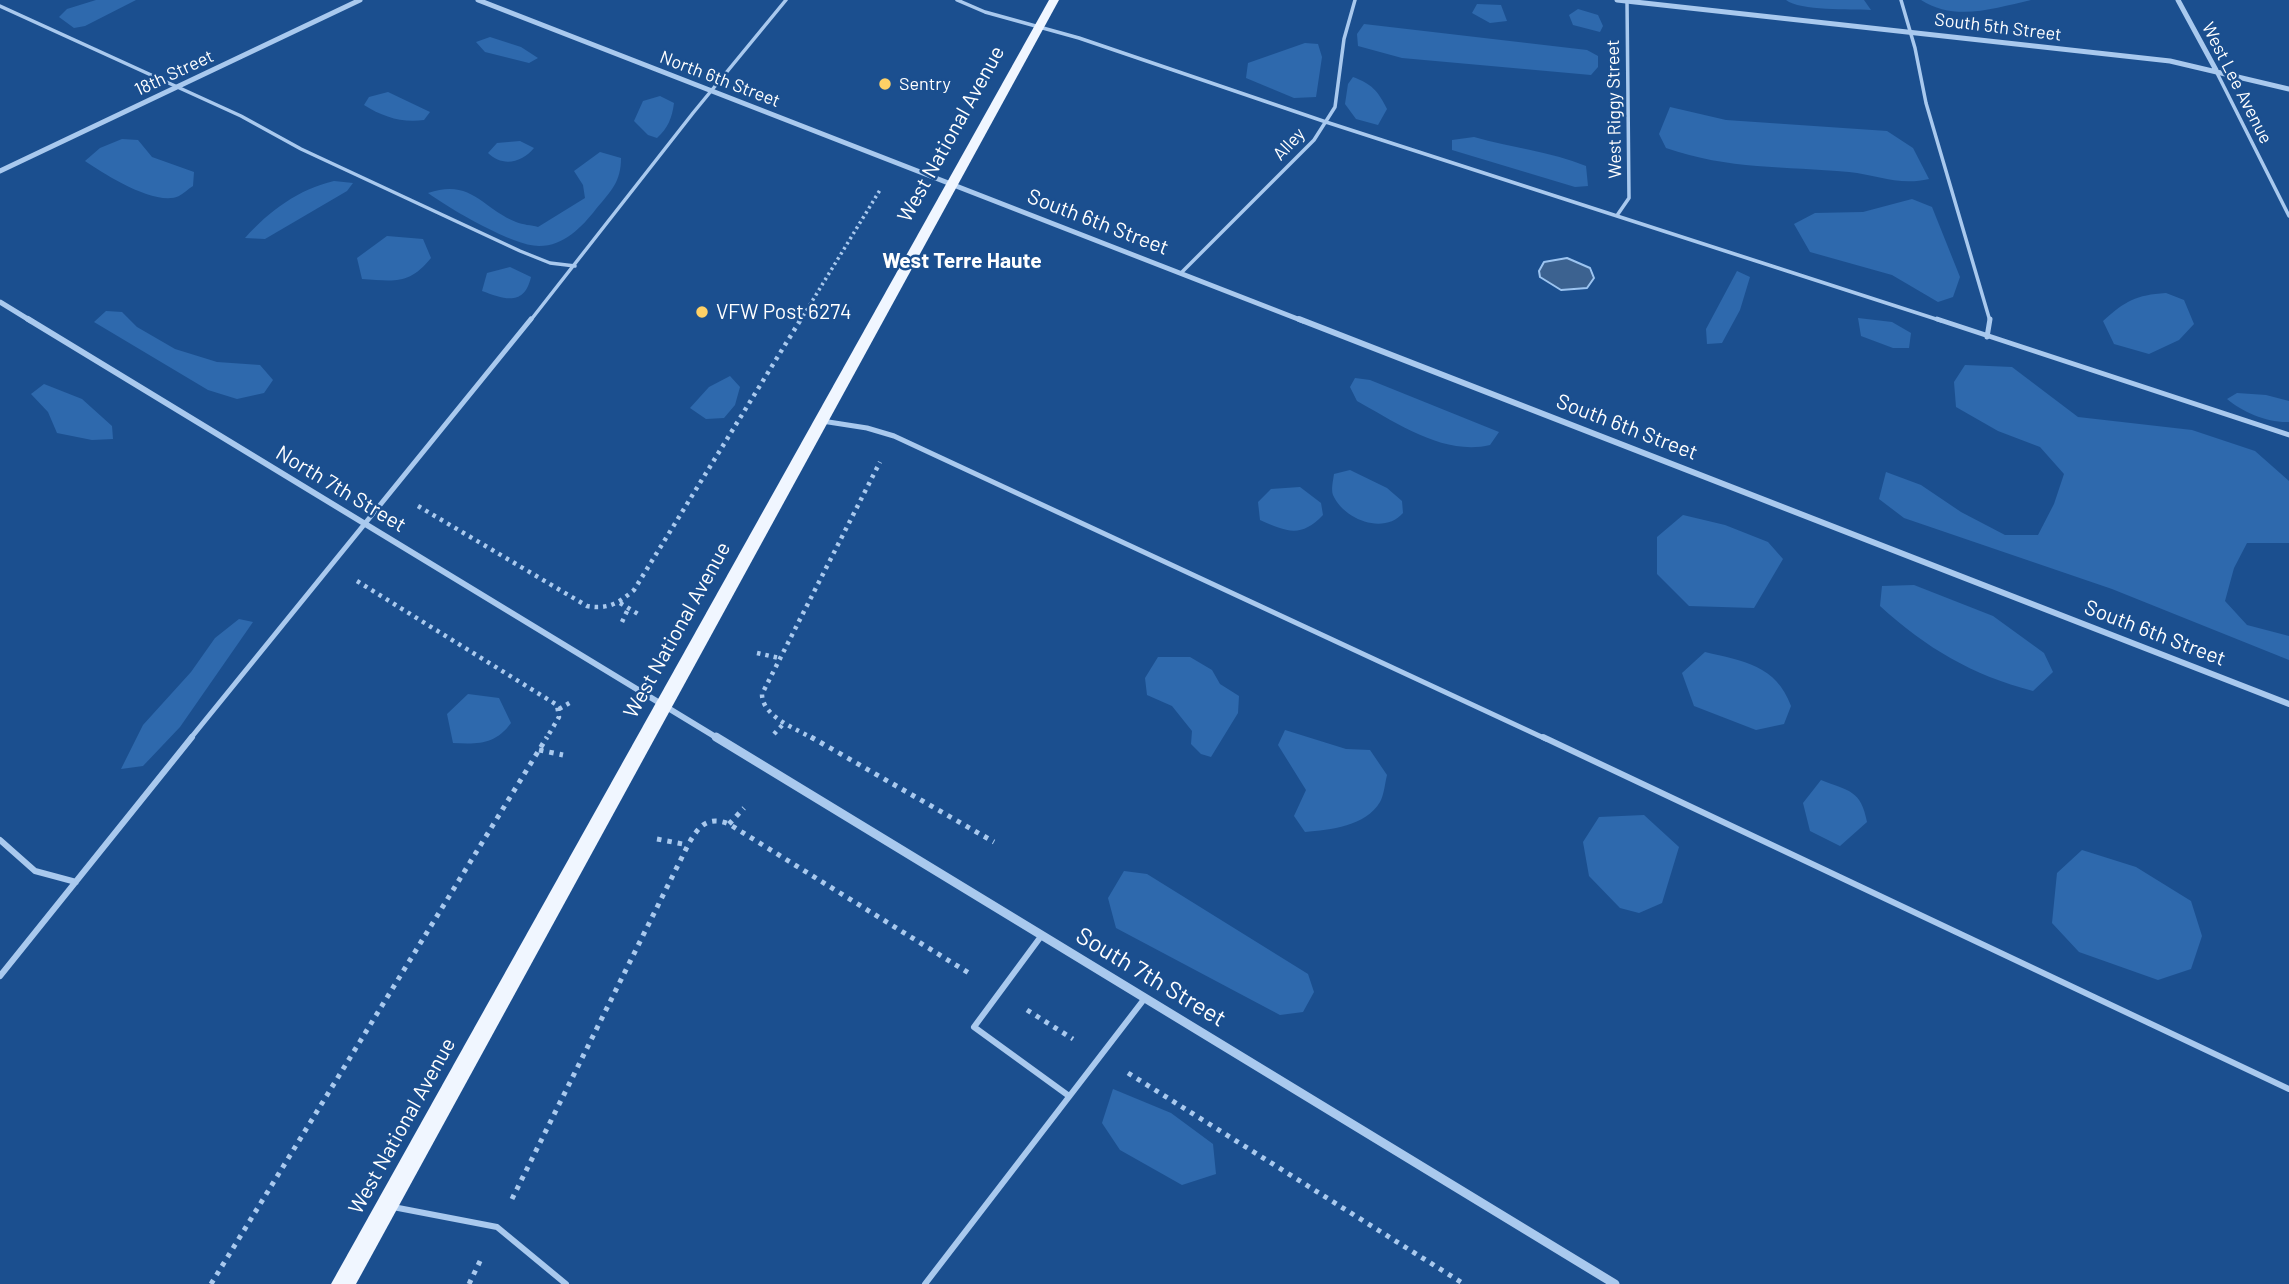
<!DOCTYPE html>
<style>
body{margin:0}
canvas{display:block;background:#1b4f8f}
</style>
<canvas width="2289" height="1284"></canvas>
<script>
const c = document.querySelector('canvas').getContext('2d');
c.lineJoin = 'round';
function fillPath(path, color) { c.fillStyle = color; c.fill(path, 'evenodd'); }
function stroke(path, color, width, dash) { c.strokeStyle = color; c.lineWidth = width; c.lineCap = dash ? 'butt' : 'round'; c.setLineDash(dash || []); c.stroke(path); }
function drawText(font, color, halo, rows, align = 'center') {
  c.font = font + ' Barlow,sans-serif'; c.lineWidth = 5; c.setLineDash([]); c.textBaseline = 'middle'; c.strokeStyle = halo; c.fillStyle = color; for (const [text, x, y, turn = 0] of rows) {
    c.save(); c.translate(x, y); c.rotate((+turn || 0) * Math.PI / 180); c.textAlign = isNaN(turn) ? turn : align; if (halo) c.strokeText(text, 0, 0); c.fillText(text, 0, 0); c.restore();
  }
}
const green = new Path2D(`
 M96,0H136L85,26L74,28L59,17L67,9Z
 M1786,0H1864L1871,10C1851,9 1800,11 1786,0Z
 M1921,0H2031C1995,8 1955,22 1921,0Z
 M1477,4L1501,5L1507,21L1490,23L1472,13Z
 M1578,9L1598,15L1603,26L1600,32L1573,25L1569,15Z
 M1364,24L1587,50L1598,56V67L1591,75L1402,58L1358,46L1357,34Z
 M490,37L521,47L538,58L529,63L485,52L476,42Z
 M1305,43L1318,44L1322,57L1316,97L1294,98L1246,78L1248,63Z
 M1353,77C1372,84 1378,91 1387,109L1378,125L1356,119L1345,104L1348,84Z
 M388,92L430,112L424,120C402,123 383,117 364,105L369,97Z
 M660,96L674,103C672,118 668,128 657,138L648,135L634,121L643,101Z
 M1670,107L1726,120L1887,131L1913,148L1929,179C1899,186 1878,175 1849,172C1785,166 1729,170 1666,148L1659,134Z
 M1474,137C1511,148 1550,151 1586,166L1588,186L1575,187L1452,150V140Z
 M122,139L138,140L152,157L194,172L193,186C188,189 183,194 179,196C156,207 104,174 85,161L100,148Z
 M520,141L534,148C522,163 502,167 488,153L497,143Z
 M600,152L621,158C621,182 611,191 596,209C582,227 564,246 539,246C513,246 450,209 428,193C471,178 482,208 516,222C523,225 531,225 538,227L585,198L583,185L574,171Z
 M334,181L353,183L347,191L265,239L245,238C269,211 299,189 334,181Z
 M1912,199L1932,207L1960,277L1953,297L1938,302L1892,275L1810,252L1794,224L1815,213L1863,212Z
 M387,236L423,239L431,258C409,285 395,281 362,279L357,258Z
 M510,267L531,277C524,307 504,299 482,291L487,273Z
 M1737,271L1750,277L1740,310L1722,343L1707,344L1706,329Z
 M2166,293L2184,300L2194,324L2179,340L2149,354L2114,344L2103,321C2125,301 2136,295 2166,293Z
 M106,311L122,312L137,327L175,349L217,362L260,365L273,380L264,393L237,399L208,390L94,322Z
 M1858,318L1892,322L1911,333L1909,348H1893L1861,336Z
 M1965,365L2012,367L2078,417L2192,430L2255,451L2289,481V543H2247L2234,568L2225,601L2247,625L2289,636V660L2112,589L1904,518L1879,499L1886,472L1921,485L1961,512L2005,535H2038L2054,504L2064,474L2040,447L1998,431L1956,407L1954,382Z
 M730,376L740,387L735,405L724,418L706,419L690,408L709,387Z
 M1355,378L1370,380L1499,432L1490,445C1444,456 1397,423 1357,401L1350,387Z
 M44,384L82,399L112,426L113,439L92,440L57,433L48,412L31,394Z
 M2237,393L2266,395L2289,401V422C2268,423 2242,412 2227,399Z
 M1350,470L1387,488L1402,501L1403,513C1384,535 1344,520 1333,495C1331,489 1333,481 1334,474Z
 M1300,487L1321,503L1323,515C1301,538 1287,532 1260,520L1258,502L1271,489Z
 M1683,515L1725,525L1768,542L1783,559L1754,608L1689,606L1657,574V537Z
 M1914,585L1993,616L2044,653L2053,672L2033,691C1972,675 1926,648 1880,606L1882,586Z
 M239,619L253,622L180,727L143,766L121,769L143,725L191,672L215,638Z
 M1705,652C1743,661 1776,665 1791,706L1784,724L1756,730L1694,706L1682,673Z
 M1158,657H1190L1212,670L1220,684L1239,696L1238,713L1211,757L1201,754L1191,744L1192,731L1172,706L1147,695L1145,678Z
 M468,694L499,698L511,723C495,745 478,744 453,743L447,714Z
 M1285,730L1346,749L1370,750L1387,775C1385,783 1384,795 1380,802C1366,826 1330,830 1305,832L1294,816L1306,790L1278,745Z
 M1821,780C1849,791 1861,790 1867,822L1840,846L1810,831L1803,803Z
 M1644,815L1679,847L1662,903L1639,913L1620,908L1589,876L1583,842L1599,817Z
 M2082,850L2136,867L2191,901L2202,936L2191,969L2158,980L2079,952L2052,923L2057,873Z
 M1124,871L1147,874L1308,974L1314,992L1303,1012L1280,1015L1116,928L1108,898Z
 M1113,1089L1171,1113L1213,1144L1216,1174L1182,1185L1120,1150L1102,1123Z`);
const water = new Path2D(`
 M1567,258L1590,268L1594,278L1587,288L1561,290L1540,277L1539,271L1544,262Z`);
const pathFar2 = new Path2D(`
 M800,321L880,190`);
const pathFar1 = new Path2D(`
 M418,506L587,606C607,610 619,603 634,590L801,319
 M357,581L557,705L559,717L546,739
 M620,603L638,614
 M622,622L628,609
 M757,653L779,658
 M559,709L571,702
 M774,734L785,722
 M814,739C797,729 762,717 762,694L880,462`);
const path = new Path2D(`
 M811,737L994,842
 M539,750L563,755
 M729,824L744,808
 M657,839L688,845
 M1027,1010L1073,1039
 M1128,1073L1464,1284
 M512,1199L688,845C698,827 707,815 729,824L972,975
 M211,1284L547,737
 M469,1284L482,1257`);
const laneFar2 = new Path2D(`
 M957,0L985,12L1079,38L1326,122L1942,321
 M1901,0L1915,48L1926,103L1990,321
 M0,6L241,116L301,149L520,251L550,263L575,266
 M2216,71L2289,216
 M1618,214L1629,198L1627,1
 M1181,273L1314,140L1335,107L1344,39L1355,0
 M530,321L693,113L786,0`);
const laneFar1 = new Path2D(`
 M1937,319L2289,435
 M1987,337L1990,319
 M822,421L867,428L894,436L1546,739
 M190,739L531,319`);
const lane = new Path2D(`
 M1543,737L2289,1089
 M0,840L35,871L76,882
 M1042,935L974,1027L1069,1096
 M0,976L192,737
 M393,1207L497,1227L566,1284
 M925,1284L1145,998`);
const streetFar2 = new Path2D(`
 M478,0L1303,321
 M1617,0L2170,61L2289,89
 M2178,0L2216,70
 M0,171L360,0
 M0,302L31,321`);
const streetFar1 = new Path2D(`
 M28,319L719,739
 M1299,319L2289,704`);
const street = new Path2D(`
 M716,737L1615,1284`);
const primary = new Path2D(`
 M1049,0H1059L356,1284H331Z`);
const markers = [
 [885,84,7,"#ffd166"],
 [702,312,7,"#ffd166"]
];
const farStreetnames = [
 ["South 5th Street",1998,27,7],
 ["18th Street",174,73,-25],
 ["North 6th Street",720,79,21],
 ["West Lee Avenue",2237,83,63],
 ["West Riggy Street",1614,109,-91],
 ["Alley",1289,144,-47]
];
const farPoinames = [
 ["Sentry",899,84]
];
const streetNames = [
 ["West National Avenue",951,134,-61],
 ["South 6th Street",1098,222,21],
 ["South 6th Street",1627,427,21],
 ["North 7th Street",341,489,31],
 ["West National Avenue",677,630,-61],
 ["South 6th Street",2155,633,21],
 ["West National Avenue",402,1126,-61]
];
const farQuarternames = [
 ["West Terre Haute",962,261]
];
const poiNames = [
 ["VFW Post 6274",716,312]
];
const nearStreetnames = [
 ["South 7th Street",1151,977,31]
];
fillPath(green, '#2e69ad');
fillPath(water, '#3c6290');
stroke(water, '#9cc4f0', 2);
stroke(pathFar2, '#a9c9ee', 3.5, [2.5, 3.5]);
stroke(pathFar1, '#a9c9ee', 4.5, [3.5, 5]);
stroke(path, '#a9c9ee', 5, [4.5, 6]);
stroke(laneFar2, '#a9c9ee', 3.5);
stroke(laneFar1, '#a9c9ee', 5);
stroke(lane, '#a9c9ee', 6);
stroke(streetFar2, '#a9c9ee', 5);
stroke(streetFar1, '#a9c9ee', 6);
stroke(street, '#a9c9ee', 9);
fillPath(primary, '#f0f6ff');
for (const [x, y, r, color] of markers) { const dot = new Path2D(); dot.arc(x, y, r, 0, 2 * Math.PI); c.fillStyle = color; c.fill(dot); stroke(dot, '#1b4f8f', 2.5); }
drawText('18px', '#fff', '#1b4f8f', farStreetnames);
drawText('18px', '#fff', '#1b4f8f', farPoinames, 'left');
drawText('21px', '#fff', '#1b4f8f', streetNames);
drawText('bold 21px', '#fff', '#1b4f8f', farQuarternames);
drawText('21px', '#fff', '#1b4f8f', poiNames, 'left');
drawText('24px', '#fff', '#1b4f8f', nearStreetnames);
</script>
